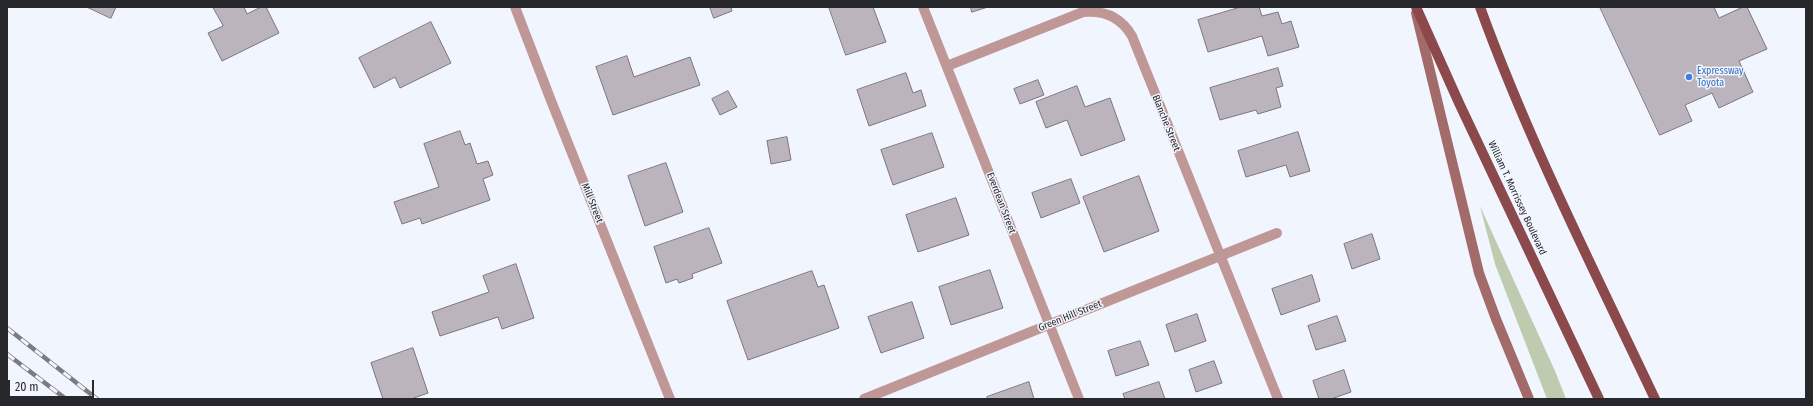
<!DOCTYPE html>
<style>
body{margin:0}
#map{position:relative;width:1813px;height:406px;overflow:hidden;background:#f1f5fd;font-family:"Fira Sans Condensed",sans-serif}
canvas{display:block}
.frame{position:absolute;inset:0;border:8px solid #27282c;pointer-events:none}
.scale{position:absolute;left:8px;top:380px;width:86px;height:18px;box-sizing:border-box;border:2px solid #27282c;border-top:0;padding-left:5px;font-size:12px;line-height:14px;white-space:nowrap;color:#27282c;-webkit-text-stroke:3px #f1f5fd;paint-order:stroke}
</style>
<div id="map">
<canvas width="1813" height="406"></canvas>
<div class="frame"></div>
<div class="scale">20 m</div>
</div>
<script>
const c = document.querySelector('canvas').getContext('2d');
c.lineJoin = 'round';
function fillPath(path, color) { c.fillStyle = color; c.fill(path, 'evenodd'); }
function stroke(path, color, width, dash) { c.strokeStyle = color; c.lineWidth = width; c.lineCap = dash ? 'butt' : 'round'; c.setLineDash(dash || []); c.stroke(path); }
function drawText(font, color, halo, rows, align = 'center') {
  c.font = font + ' "Fira Sans Condensed",sans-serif'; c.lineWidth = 3; c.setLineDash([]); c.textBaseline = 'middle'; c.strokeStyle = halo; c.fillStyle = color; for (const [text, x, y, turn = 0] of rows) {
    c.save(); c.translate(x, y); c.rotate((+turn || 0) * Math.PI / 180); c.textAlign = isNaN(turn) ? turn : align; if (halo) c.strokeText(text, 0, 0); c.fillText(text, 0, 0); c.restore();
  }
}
const green = new Path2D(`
 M1480,206L1555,371L1566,399H1547L1495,264Z`);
const building = new Path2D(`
 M87,7H116L111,18Z
 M213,7H244L247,14L261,7H266L279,33L222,61L208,33L223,26Z
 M710,7H731L732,11L714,18Z
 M829,7H873L886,42L846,55Z
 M971,7H988L972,12Z
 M1241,7H1259L1262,16L1278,12L1282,24L1291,21L1299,47L1268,56L1262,36L1208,52L1198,20Z
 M1600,7H1714L1719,18L1743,7H1747L1767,49L1739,61L1753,92L1719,108L1712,93L1685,105L1692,121L1660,135Z
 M431,22L451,63L400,88L395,77L374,88L359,58Z
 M627,56L634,77L690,57L700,85L613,115L596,67Z
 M1278,68L1283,86L1276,88L1281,107L1258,114L1256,110L1220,120L1210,88Z
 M906,73L913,93L921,90L926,106L869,126L857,90Z
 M1038,80L1044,95L1020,104L1014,89Z
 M1077,86L1085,107L1110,98L1125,140L1081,156L1067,120L1046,128L1036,102Z
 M728,91L737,107L720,115L712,99Z
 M460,131L465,145L470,143L477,164L488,161L493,175L483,179L490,200L422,224L420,218L402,224L394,202L439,187L424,144Z
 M1298,132L1310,171L1290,177L1286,165L1246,177L1238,151Z
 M932,133L944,167L893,185L881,150Z
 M787,137L791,160L771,164L767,141Z
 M666,163L683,212L645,226L628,176Z
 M1139,176L1159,231L1104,252L1083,197Z
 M1071,179L1080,203L1041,218L1032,193Z
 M956,198L969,235L918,252L906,215Z
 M709,228L722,263L692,274L693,278L679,283L677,279L666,283L654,247Z
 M1372,234L1380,259L1352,269L1344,244Z
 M516,264L534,318L502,329L498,317L440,336L432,312L489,292L483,276Z
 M990,270L1003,308L951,325L939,287Z
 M812,271L818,287L824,285L839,328L748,360L727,301Z
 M1312,275L1320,301L1281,315L1272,289Z
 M912,302L924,338L881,353L868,317Z
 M1197,314L1206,341L1175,352L1166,325Z
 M1337,316L1346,341L1316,350L1308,326Z
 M1140,341L1149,365L1116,376L1108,351Z
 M413,348L428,393L411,399H383L371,363Z
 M1214,361L1222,383L1196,392L1189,370Z
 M1344,370L1351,392L1331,399H1319L1313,381Z
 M1029,382L1034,399H988L987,397Z
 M1159,382L1165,399H1125L1123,394Z`);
const street = new Path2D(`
 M515,7L550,98L670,399
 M923,7L1079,399
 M947,66L1083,12C1104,10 1121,17 1132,36L1278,399
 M864,399L1277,233`);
const secondary = new Path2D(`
 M1416,13L1479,273L1496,319L1529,399`);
const primary = new Path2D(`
 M1416,7L1459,103L1599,399
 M1480,7C1529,142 1594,270 1655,399`);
const rail = new Path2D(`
 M7,328L97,399
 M7,354L66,399`);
const markers = [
 [1689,77,4,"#3f7fe0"]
];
const shopNames = [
 ["Expressway",1697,71],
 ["Toyota",1697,83]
];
const streetNames = [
 ["Blanche Street",1166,123,68],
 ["William T. Morrissey Boulevard",1517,198,65],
 ["Mill Street",592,203,68],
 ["Everdean Street",1001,203,69],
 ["Green Hill Street",1070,316,-22]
];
fillPath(green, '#becbaf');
fillPath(building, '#bcb4bd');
stroke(building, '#7c757d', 1);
stroke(street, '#c09797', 10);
stroke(secondary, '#a36a6a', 10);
stroke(primary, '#8c494b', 10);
stroke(rail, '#7a7c81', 4.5);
stroke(rail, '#f1f5fd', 3, [9]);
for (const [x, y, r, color] of markers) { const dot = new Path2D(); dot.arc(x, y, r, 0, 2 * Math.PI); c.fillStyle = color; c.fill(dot); stroke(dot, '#f1f5fd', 1.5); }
drawText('10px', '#366cbe', '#f1f5fd', shopNames, 'left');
drawText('10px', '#27282c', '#f1f5fd', streetNames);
</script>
